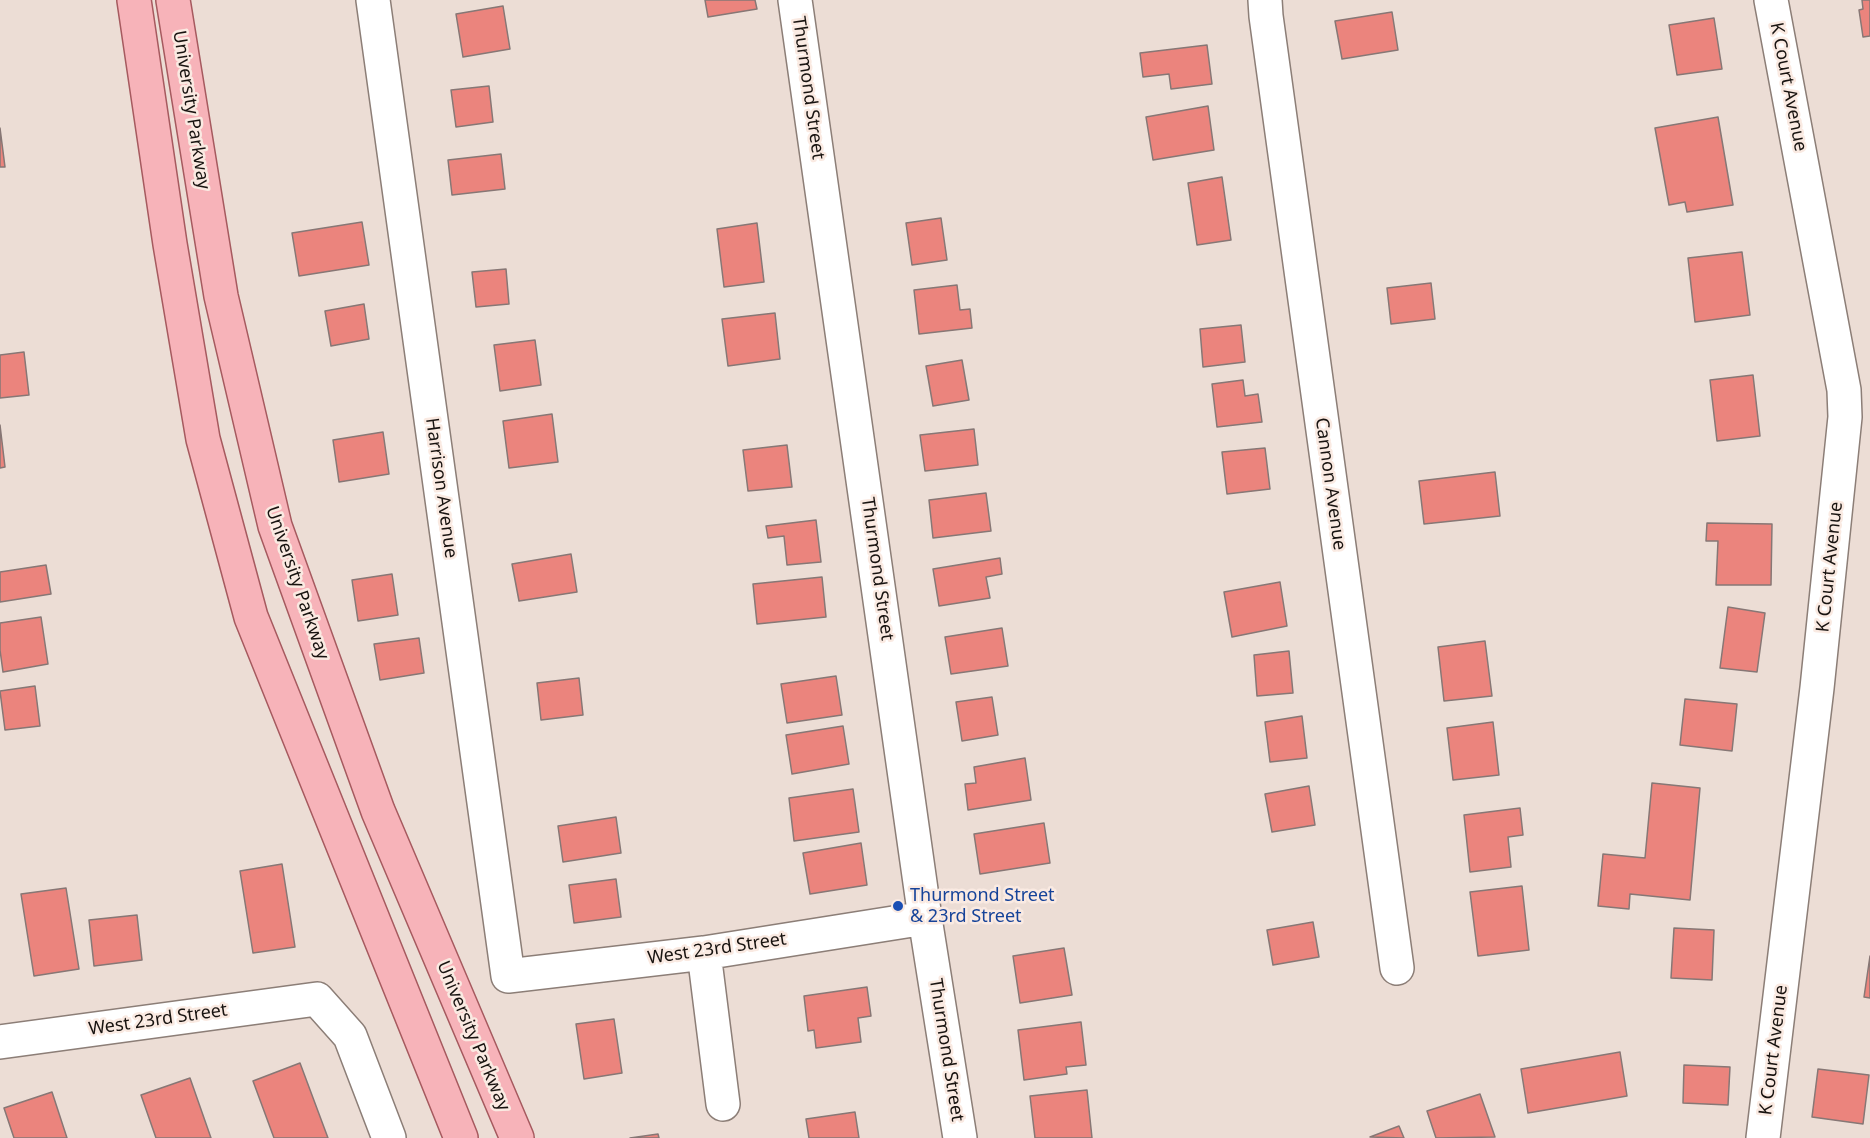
<!DOCTYPE html>
<style>
body{margin:0}
canvas{display:block;background:#ecddd5}
</style>
<canvas width="1870" height="1138"></canvas>
<script>
const c = document.querySelector('canvas').getContext('2d');
c.lineJoin = 'round';
function fillPath(path, color) { c.fillStyle = color; c.fill(path, 'evenodd'); }
function stroke(path, color, width, dash) { c.strokeStyle = color; c.lineWidth = width; c.lineCap = dash ? 'butt' : 'round'; c.setLineDash(dash || []); c.stroke(path); }
function drawText(font, color, halo, rows, align = 'center') {
  c.font = font + ' "Noto Sans",sans-serif'; c.lineWidth = 5; c.setLineDash([]); c.textBaseline = 'middle'; c.strokeStyle = halo; c.fillStyle = color; for (const [text, x, y, turn = 0] of rows) {
    c.save(); c.translate(x, y); c.rotate((+turn || 0) * Math.PI / 180); c.textAlign = isNaN(turn) ? turn : align; if (halo) c.strokeText(text, 0, 0); c.fillText(text, 0, 0); c.restore();
  }
}
const building = new Path2D(`
 M705,0H755L757,9L708,17Z
 M1862,0H1870V36L1863,37L1859,10L1863,9Z
 M503,6L510,49L463,57L456,14Z
 M1392,12L1398,50L1342,59L1335,21Z
 M1714,18L1722,69L1677,75L1669,25Z
 M1207,45L1212,84L1171,89L1169,74L1143,77L1140,53Z
 M489,86L493,122L456,127L451,90Z
 M1208,106L1214,150L1153,160L1146,117Z
 M1718,117L1733,205L1687,212L1685,202L1669,205L1655,128Z
 M0,128L5,167H0Z
 M501,154L505,189L452,195L448,160Z
 M1222,177L1231,240L1197,245L1188,183Z
 M941,218L947,260L912,265L906,223Z
 M362,222L369,265L299,276L292,233Z
 M757,223L764,282L724,287L717,229Z
 M1742,252L1750,315L1695,322L1688,258Z
 M506,269L509,304L476,307L472,272Z
 M1431,283L1435,319L1391,324L1387,288Z
 M957,285L960,310L970,309L972,328L919,334L914,290Z
 M364,304L369,339L331,346L325,311Z
 M775,313L780,359L728,366L722,319Z
 M1241,325L1245,362L1203,367L1200,329Z
 M535,340L541,385L500,391L494,345Z
 M24,352L29,395L0,398V355Z
 M962,360L969,400L933,406L926,366Z
 M1753,375L1760,436L1717,441L1710,380Z
 M1243,380L1245,396L1258,394L1262,422L1217,427L1212,384Z
 M552,414L558,462L509,468L503,421Z
 M0,425L5,467L0,468Z
 M974,429L978,465L925,471L920,435Z
 M383,432L389,474L339,482L333,440Z
 M787,445L792,487L748,491L743,450Z
 M1265,448L1270,489L1227,494L1222,452Z
 M1495,472L1500,516L1424,524L1419,481Z
 M986,493L991,531L933,538L929,500Z
 M816,520L821,562L787,565L784,536L768,538L766,526Z
 M1707,523L1772,524L1771,585H1716L1718,541H1706Z
 M571,554L577,592L519,601L512,564Z
 M1000,558L1002,574L986,577L990,598L939,606L933,569Z
 M46,565L51,594L0,602V572Z
 M392,574L398,615L358,621L352,580Z
 M822,577L826,617L757,624L753,584Z
 M1280,582L1287,626L1232,637L1224,592Z
 M1728,607L1765,613L1757,672L1720,668Z
 M41,617L48,664L3,672L0,650V623Z
 M1002,628L1008,666L951,674L945,637Z
 M419,638L424,673L380,680L374,644Z
 M1485,641L1492,696L1444,701L1438,647Z
 M1289,651L1293,693L1257,696L1254,655Z
 M836,676L842,715L787,723L781,684Z
 M579,678L583,715L541,720L537,683Z
 M35,686L40,726L5,730L0,691Z
 M992,697L998,735L962,741L956,702Z
 M1685,699L1737,704L1732,751L1680,745Z
 M1302,716L1307,758L1270,762L1265,722Z
 M1493,722L1499,775L1453,780L1447,728Z
 M843,726L849,764L792,774L786,735Z
 M1025,758L1031,800L968,810L965,784L976,783L974,767Z
 M1652,783L1700,788L1690,900L1630,894L1629,909L1598,906L1603,854L1645,858Z
 M1309,786L1315,825L1272,832L1265,794Z
 M853,789L859,832L794,841L789,798Z
 M1520,808L1523,835L1508,837L1511,867L1470,872L1464,815Z
 M616,817L621,853L563,862L558,826Z
 M1044,823L1050,863L980,874L974,834Z
 M861,843L867,885L810,894L803,853Z
 M282,864L295,947L253,953L240,871Z
 M616,879L621,917L574,923L569,885Z
 M1522,886L1529,950L1478,956L1470,892Z
 M66,888L79,969L34,976L21,894Z
 M137,915L142,960L94,966L89,920Z
 M1313,922L1319,957L1273,965L1267,930Z
 M1674,928L1714,930L1712,980L1671,978Z
 M1064,948L1072,995L1020,1003L1013,956Z
 M1870,956V998L1864,997Z
 M867,987L871,1016L858,1018L861,1042L816,1048L814,1030L808,1031L804,996Z
 M614,1019L622,1073L584,1079L576,1024Z
 M1081,1022L1086,1065L1066,1067L1067,1074L1024,1080L1018,1030Z
 M1620,1052L1627,1096L1528,1113L1521,1069Z
 M300,1063L328,1138H274L253,1081Z
 M1684,1065L1730,1067L1728,1105L1683,1103Z
 M1818,1069L1869,1075L1863,1124L1812,1117Z
 M190,1078L211,1138H156L141,1095Z
 M1087,1090L1092,1138H1035L1030,1096Z
 M52,1092L67,1138H14L4,1108Z
 M1480,1094L1495,1137L1436,1138L1427,1111Z
 M855,1112L859,1138H809L806,1119Z
 M1399,1126L1404,1138L1370,1137Z
 M658,1134L659,1138H630Z`);
const minor = new Path2D(`
 M373,0L508,976L704,953L925,918
 M795,0L925,918L960,1138
 M1265,0L1266,16L1397,968
 M704,953L723,1104
 M0,1042L317,999L350,1036L389,1138
 M1763,1138L1817,688L1845,417L1844,390L1771,0`);
const major = new Path2D(`
 M134,0L170,244L203,439L251,617L461,1138
 M173,0L221,296L275,526L378,811L517,1138`);
const markers = [
 [898,906,6,"#1a4fb4"]
];
const streetNames = [
 ["K Court Avenue",1788,87,79],
 ["Thurmond Street",808,88,82],
 ["University Parkway",191,110,81],
 ["Cannon Avenue",1330,484,82],
 ["Harrison Avenue",441,488,82],
 ["K Court Avenue",1830,567,-84],
 ["Thurmond Street",877,569,82],
 ["University Parkway",297,583,71],
 ["West 23rd Street",717,949,-8],
 ["West 23rd Street",158,1020,-8],
 ["University Parkway",473,1036,67],
 ["Thurmond Street",946,1050,81],
 ["K Court Avenue",1774,1050,-83]
];
const transitNames = [
 ["Thurmond Street",910,896],
 ["& 23rd Street",910,917]
];
fillPath(building, '#eb847d');
stroke(building, '#877775', 1.5);
stroke(minor, '#8c7e77', 36);
stroke(major, '#a65a5f', 36);
stroke(minor, '#fff', 33);
stroke(major, '#f7b3b9', 33);
for (const [x, y, r, color] of markers) { const dot = new Path2D(); dot.arc(x, y, r, 0, 2 * Math.PI); c.fillStyle = color; c.fill(dot); stroke(dot, '#faeae2', 2); }
drawText('18px', '#181310', '#faeae2', streetNames);
drawText('18px', '#164399', '#faeae2', transitNames, 'left');
</script>
